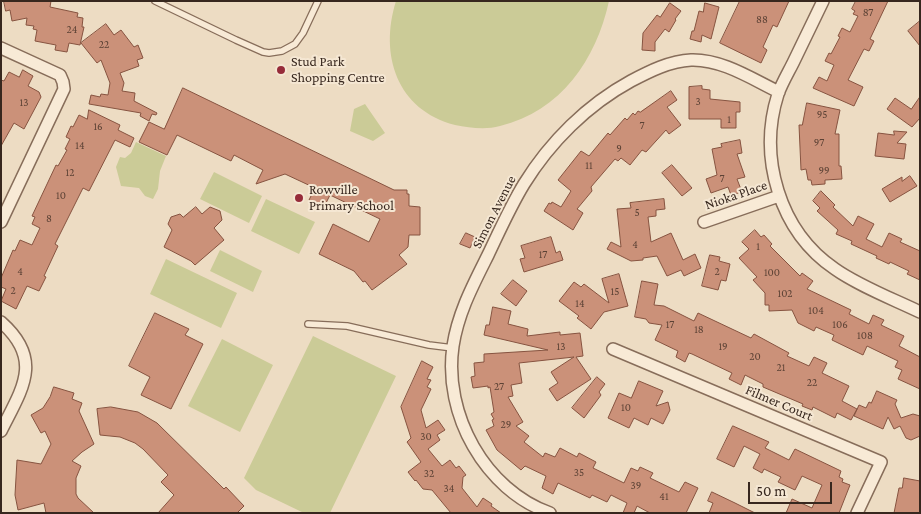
<!DOCTYPE html>
<style>
body{margin:0}
#map{position:relative;width:921px;height:514px;overflow:hidden;background:#eddcc3;font-family:"Crimson Pro",serif}
canvas{display:block}
.frame{position:absolute;inset:0;border:2px solid #37271e;pointer-events:none}
.scale{position:absolute;left:748px;top:482px;width:84px;height:22px;box-sizing:border-box;border:2px solid #37271e;border-top:0;padding-left:6px;font-size:15px;line-height:18px;white-space:nowrap;color:#37271e;-webkit-text-stroke:4px #f5e7d3;paint-order:stroke}
</style>
<div id="map">
<canvas width="921" height="514"></canvas>
<div class="frame"></div>
<div class="scale">50 m</div>
</div>
<script>
const c = document.querySelector('canvas').getContext('2d');
c.lineJoin = 'round';
function fillPath(path, color) { c.fillStyle = color; c.fill(path, 'evenodd'); }
function stroke(path, color, width, dash) { c.strokeStyle = color; c.lineWidth = width; c.lineCap = dash ? 'butt' : 'round'; c.setLineDash(dash || []); c.stroke(path); }
function drawText(font, color, halo, rows, align = 'center') {
  c.font = font + ' "Crimson Pro",serif'; c.lineWidth = 4; c.setLineDash([]); c.textBaseline = 'middle'; c.strokeStyle = halo; c.fillStyle = color; for (const [text, x, y, turn = 0] of rows) {
    c.save(); c.translate(x, y); c.rotate((+turn || 0) * Math.PI / 180); c.textAlign = isNaN(turn) ? turn : align; if (halo) c.strokeText(text, 0, 0); c.fillText(text, 0, 0); c.restore();
  }
}
const green = new Path2D(`
 M396,1H609C596,60 561,111 500,126C486,130 470,128 455,125C397,110 379,55 396,1Z
 M365,104L385,133L373,141L350,131L354,109Z
 M136,142L166,156L160,171L158,189L153,199L145,196L139,188L121,186L116,167L120,157L125,158L131,153Z
 M214,172L262,196L249,223L200,199Z
 M266,199L315,222L299,254L251,231Z
 M220,250L262,271L253,292L210,271Z
 M166,259L237,293L221,328L150,294Z
 M313,336L396,376L330,513H304L256,490L244,478Z
 M222,339L273,365L240,432L188,406Z`);
const building = new Path2D(`
 M4,1H51L50,7L78,13L77,17L83,18L82,27H84L80,45L69,43L67,52L55,50L56,45L35,41L37,30L33,29L34,26L26,25L27,18L12,21L10,10L6,11Z
 M740,1H789L777,27L773,25L763,47L767,50L761,63L720,43Z
 M856,1H888L870,39L874,41L869,51L864,49L848,80L863,87L854,106L813,88L819,77L827,81L834,65L825,61L829,53L831,54L840,37L838,36L842,28L850,32L858,16L853,14L855,11L852,9Z
 M670,3L681,11L675,19L676,20L669,32L665,29L655,42V51L642,50L643,33L657,15L660,17Z
 M705,3L719,7L711,39L702,35L701,42L690,39L692,31H694L699,11L703,12Z
 M920,21V46L908,31Z
 M106,24L114,35L121,30L134,47L138,45L143,58L137,60L139,66L120,73L124,83L122,91L135,93L134,101L157,113L156,115L152,114L149,121L140,116L141,113L89,104L91,95L100,97L101,94L108,95L110,83L101,60L97,63L81,43Z
 M23,70L33,76L28,86L39,92L41,97L24,129L14,123L1,146V80L4,81L9,72L19,77Z
 M702,86V89L710,90V99L740,102V112H736V128H721V119H689V87Z
 M183,88L394,190H407V194H409V206L420,207V235H409L408,247L399,255L407,264L372,290L365,281L363,282L354,271L319,254L333,224L369,242L380,219L330,195L324,207L309,200L315,188L285,174L256,184L263,170L234,155L231,161L177,135L167,155L139,142L149,122L164,129Z
 M671,91L677,100L667,107L681,125L669,134L666,130L646,152L642,150L630,165L621,158L618,161L615,159L591,187L592,191L577,209L583,213L573,230L544,211L549,203L551,204L552,202L561,207L571,191L558,180L581,151L589,156L608,133L610,135L625,118L627,120L633,113L635,115L638,111L640,112Z
 M920,97V118L912,127L887,109L895,98L911,109Z
 M807,103L840,110L835,134H839V166H841L842,179L825,180V184L812,185L811,180H808L806,169L801,170L799,125H802Z
 M89,110L120,125L118,130L134,138L130,147L115,140L89,191L83,188L55,244L58,246L44,276L46,277L39,291L27,286L16,309L1,301L6,289L1,287V278L13,250L15,251L20,240L32,245L40,228L32,224L35,217L32,216L56,165L58,166L67,150L65,149L70,139L66,137L71,126L73,127L79,115L87,119Z
 M894,131L907,132L897,143L906,144L904,159L875,156L878,133L894,135Z
 M740,140L742,153L737,154L745,177L737,179L742,192L731,195L728,187L711,193L706,179L717,175L712,149L722,147L721,144Z
 M672,165L692,188L682,196L662,173Z
 M910,176L917,186L890,202L882,189L902,177V181Z
 M821,191L835,205L833,207L853,226L858,216L874,224L866,239L882,247L889,233L902,239L900,242L920,251V280L907,274L909,271L890,262L889,264L876,258L877,256L851,244L852,241L836,234L838,230L817,211L820,208L813,201Z
 M664,199L665,209L656,210V216L648,217L651,242L671,233L683,260L695,254L701,268L684,276L681,270L667,276L657,256L643,258V260L631,261L607,249L611,242L621,247L617,209L631,208L630,203Z
 M196,207L202,214L210,207L220,211L222,220L214,228L224,240L195,265L191,261L164,247L172,230L168,224L171,217L180,214L183,217Z
 M755,230L761,237L764,235L772,244L770,246L800,276L802,273L813,281L807,289L851,310L849,314L869,324L873,315L884,320L881,325L904,336L899,346L920,357V389L898,379L902,370L895,367L898,361L867,346L863,355L832,340L834,335L816,327L814,331L798,323L792,310L769,311V305H765V293L753,280L757,277L739,258L749,249L742,242Z
 M466,233L475,237L470,248L460,244Z
 M551,237L556,253L560,251L563,260L524,272L520,259L525,258L521,246Z
 M710,255L720,257L719,261L730,264L726,281L721,280L718,290L702,286Z
 M619,274L628,306L604,312L591,329L577,318L579,316L559,301L574,282L581,287L584,284L609,303L602,279Z
 M513,280L527,291L516,306L501,294Z
 M642,281L658,284L654,305L664,306L694,321L698,313L751,338L754,334L789,353L787,356L809,366L814,357L827,363L822,373L849,386L842,401L857,409L851,420L837,413L835,418L813,407L812,410L802,406L803,404L763,387V384L745,375L741,385L729,379L732,373L692,354L689,353L685,362L676,357L678,351L655,340L662,325L649,323L646,319L635,317Z
 M493,307L511,311L508,324L528,329L527,336L560,332V335L580,333L583,356L576,357L591,379L557,401L549,389L558,383L551,372L574,357L519,363L522,383L511,385L513,396L508,397L523,422L516,426L529,436L524,442L543,457L545,453L555,457L560,448L577,457L579,453L596,462L593,468L624,483L631,468L638,471L640,467L653,473L650,478L679,492L685,482L698,488L686,513H650L637,506L634,513H623L627,503L611,495L607,502L592,495L590,498L558,483L553,494L542,488L546,476L525,466L521,470L497,450L486,430L494,426L492,420L494,419L491,414L494,412L490,387L488,388V386L473,388L471,377L475,376L474,363L484,362V354L548,350L484,335L486,325H489Z
 M155,313L189,329L185,335L203,344L171,409L141,395L150,377L129,366Z
 M422,361L433,367L427,379L431,380L427,387L431,389L421,410L426,428L438,420L445,430L437,435L440,440L428,449L442,466L450,460L456,468L459,466L466,475L463,477L462,488L477,507L483,498L492,504L491,506L501,513H451L432,490L423,489L416,480L415,481L408,472L421,462L407,442L411,438L401,407Z
 M597,377L605,384L599,392L601,395L584,418L572,408Z
 M639,381L663,391L656,406L668,402L670,410L663,424L651,418L648,425L634,418L629,428L608,418L619,393L631,398Z
 M54,387L74,393L72,399L82,403L79,411L94,444L82,452L72,461L81,466L76,478V494L78,498L94,513H46L44,503L18,510L15,495L17,460L41,464L51,444L45,431L41,433L31,415L43,408L50,397Z
 M877,391L897,400L895,404L901,418L913,414L920,416V436L911,440L906,438L900,426L894,429L888,417L883,429L854,416L859,405L866,408L869,402L871,403Z
 M111,407L138,412L157,423L224,489L226,487L244,506L237,513H158L174,495L161,482L168,475L143,449L135,443L120,437L100,435L97,409Z
 M733,426L769,442L765,448L789,460L795,449L841,471L839,477L843,479L842,482L850,485L839,513H786L792,499L812,508L822,485L802,476L795,490L778,482L781,477L764,469L762,473L753,468L760,454L744,446L734,467L717,459Z
 M904,478L920,481V513H894L899,488H902Z
 M712,492L735,503L755,513H709L713,503L708,501Z`);
const lane = new Path2D(`
 M155,1L236,40L263,52L269,53L282,51L295,44L303,33L318,1
 M308,324L347,326L429,345L453,348`);
const street = new Path2D(`
 M823,1C813,22 803,42 793,63C788,73 782,83 778,94C758,157 779,231 835,269C859,286 893,299 920,312
 M1,48L60,75L63,82L64,89L1,222
 M704,222L779,196
 M1,322C44,360 22,389 1,431
 M613,349L881,462L857,513
 M550,513C485,490 443,414 453,346C458,313 473,285 488,255C499,232 510,207 524,184C550,142 587,105 631,81C650,71 670,61 691,60C722,59 752,79 779,92`);
const markers = [
 [281,70,5,"#962b39"],
 [299,198,5,"#962b39"]
];
const numberNames = [
 ["87",868,13],
 ["88",762,20],
 ["24",72,30],
 ["22",104,45],
 ["3",698,102],
 ["13",24,103],
 ["95",822,115],
 ["1",729,120],
 ["7",642,126],
 ["16",98,127],
 ["97",819,143],
 ["14",80,146],
 ["9",619,149],
 ["11",589,166],
 ["99",824,171],
 ["12",70,173],
 ["7",722,179],
 ["10",61,196],
 ["5",637,213],
 ["8",49,219],
 ["4",635,245],
 ["1",758,247],
 ["17",543,255],
 ["4",20,272],
 ["2",717,272],
 ["100",772,273],
 ["2",13,291],
 ["15",615,292],
 ["102",785,294],
 ["14",580,304],
 ["104",816,311],
 ["17",670,325],
 ["106",840,325],
 ["18",699,330],
 ["108",865,336],
 ["13",561,347],
 ["19",723,347],
 ["20",755,357],
 ["21",781,368],
 ["22",812,383],
 ["27",499,387],
 ["10",626,408],
 ["29",506,425],
 ["30",426,437],
 ["35",579,473],
 ["32",429,474],
 ["39",636,486],
 ["34",449,489],
 ["41",664,497]
];
const poiNames = [
 ["Stud Park",291,62],
 ["Shopping Centre",291,78],
 ["Rowville",309,190],
 ["Primary School",309,206]
];
const streetNames = [
 ["Nioka Place",736,195,-19],
 ["Simon Avenue",494,212,-63],
 ["Filmer Court",779,403,23]
];
fillPath(green, '#cbcb97');
fillPath(building, '#cb9179');
stroke(building, '#865340', 1);
stroke(lane, '#876d5a', 8);
stroke(street, '#876d5a', 14);
stroke(lane, '#f8ead6', 5.5);
stroke(street, '#f8ead6', 11);
for (const [x, y, r, color] of markers) { const dot = new Path2D(); dot.arc(x, y, r, 0, 2 * Math.PI); c.fillStyle = color; c.fill(dot); stroke(dot, '#f5e7d3', 2); }
drawText('11px', '#5c4235', null, numberNames);
drawText('14px', '#37271e', '#f5e7d3', poiNames, 'left');
drawText('14px', '#37271e', '#f5e7d3', streetNames);
</script>
